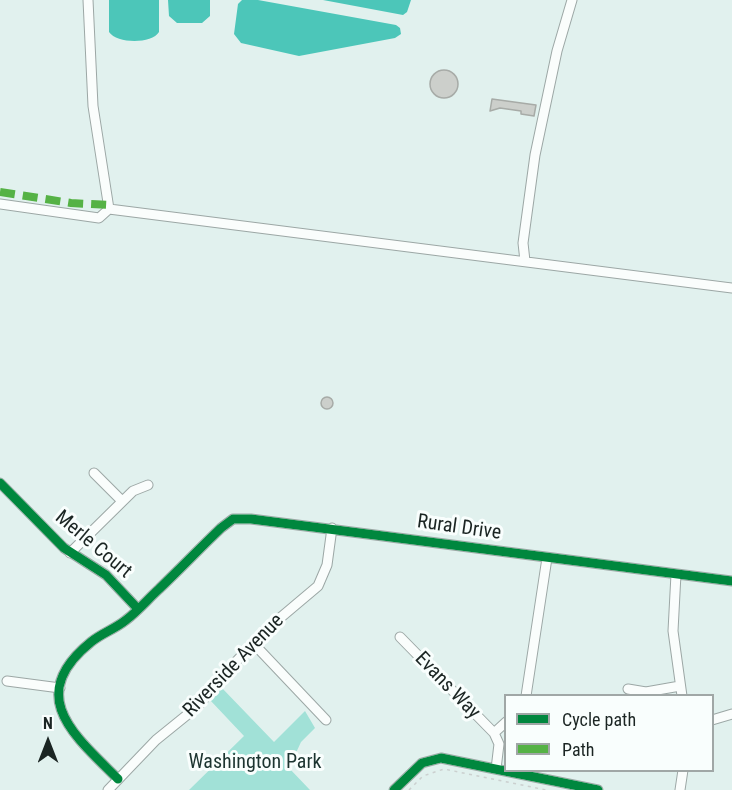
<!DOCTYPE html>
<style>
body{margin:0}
#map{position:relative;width:732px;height:790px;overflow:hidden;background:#e1f1ee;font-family:"Roboto Condensed",sans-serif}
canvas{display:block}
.legend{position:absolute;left:504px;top:694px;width:210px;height:78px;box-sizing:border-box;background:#f9fefd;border:2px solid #a0a7a6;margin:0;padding:8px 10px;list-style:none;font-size:18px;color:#1b2523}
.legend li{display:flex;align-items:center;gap:12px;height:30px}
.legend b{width:30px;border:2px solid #a0a7a6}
.north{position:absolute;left:18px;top:712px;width:60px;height:60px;-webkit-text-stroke:4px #f9fefd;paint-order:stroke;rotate:0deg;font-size:16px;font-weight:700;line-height:24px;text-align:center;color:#1b2523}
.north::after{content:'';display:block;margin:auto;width:21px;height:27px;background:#1b2523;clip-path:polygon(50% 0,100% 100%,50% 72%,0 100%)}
</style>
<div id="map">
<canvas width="732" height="790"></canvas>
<ul class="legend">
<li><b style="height:8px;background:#00873e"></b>Cycle path</li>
<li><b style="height:8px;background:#55b245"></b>Path</li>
</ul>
<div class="north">N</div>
</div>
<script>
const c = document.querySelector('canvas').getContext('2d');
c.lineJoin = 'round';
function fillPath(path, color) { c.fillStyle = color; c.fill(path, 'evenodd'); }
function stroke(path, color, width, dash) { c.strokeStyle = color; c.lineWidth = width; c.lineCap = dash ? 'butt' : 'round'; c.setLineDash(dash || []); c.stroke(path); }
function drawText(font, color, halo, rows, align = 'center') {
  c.font = font + ' "Roboto Condensed",sans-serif'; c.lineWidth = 6; c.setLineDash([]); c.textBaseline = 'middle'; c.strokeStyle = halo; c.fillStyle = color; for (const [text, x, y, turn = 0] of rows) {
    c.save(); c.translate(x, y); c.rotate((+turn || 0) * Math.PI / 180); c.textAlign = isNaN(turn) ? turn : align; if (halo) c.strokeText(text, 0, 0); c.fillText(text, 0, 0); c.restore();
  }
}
const green = new Path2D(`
 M221,687L274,742L305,711L315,728L301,742L289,768L310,790H189L244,736L210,700Z`);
const water = new Path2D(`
 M109,0H159V32C152,44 117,44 109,32Z
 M168,0H210V16L202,23H177L169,16Z
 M242,0H258L396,25L400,28L401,34L395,38L299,56L241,43L234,34L238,4Z
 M323,0H411L407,12L403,15Z`);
const building = new Path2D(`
 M430 84a14 14 0 1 1 28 0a14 14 0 1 1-28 0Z
 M492,99L536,105L534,116L521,114V111L500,108L490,111Z
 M321 403a6 6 0 1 1 12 0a6 6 0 1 1-12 0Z`);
const path = new Path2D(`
 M409,790L423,776L444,769L546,790`);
const minor = new Path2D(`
 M88,0L93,106L109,209
 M0,204L99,218L109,209L732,288
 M525,261L523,243L535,155L557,51L572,0
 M94,473L122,501
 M0,483L64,548L106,575L138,609
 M70,553L133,491L148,485
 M676,574L673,631L682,696
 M400,637L494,733L499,744L496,769
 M253,643L326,720
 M7,681L60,688
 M628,689L646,692L680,686
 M526,696L547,558
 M712,720L732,714
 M494,733L506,722
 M118,779C75,736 24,696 91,642C102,633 115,629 126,620C138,611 148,599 159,589C180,569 200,548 221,528L233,519H251L732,581
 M108,790L156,740L198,706L229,669L267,629L318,586L327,565L332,528
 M394,790L422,763L441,758L598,790
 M680,790L683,770`);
const quiet = new Path2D(`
 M0,192L71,203L109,205`);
const cycleway = new Path2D(`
 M0,483L64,548L106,575L138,609
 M118,779C75,736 24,696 91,642C102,633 115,629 126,620C138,611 148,599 159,589C180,569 200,548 221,528L233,519H251L732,581
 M394,790L422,763L441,758L598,790`);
const streetNames = [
 ["Rural Drive",459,528,8],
 ["Merle Court",93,545,40],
 ["Riverside Avenue",234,666,-46],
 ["Evans Way",447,686,46]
];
const parkNames = [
 ["Washington Park",255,763]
];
fillPath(green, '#a1e1d7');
fillPath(water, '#4cc6b9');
fillPath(building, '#cccfcb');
stroke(building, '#a7aba7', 1.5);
stroke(minor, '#9ca7a5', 11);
stroke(path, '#cbd0cf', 1.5, [3, 4.5]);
stroke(minor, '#fafdfc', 9);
stroke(quiet, '#55b245', 8, [15, 8]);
stroke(cycleway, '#00873e', 9);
drawText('20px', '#1b2523', '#f9fefd', streetNames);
drawText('20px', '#1c3430', '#f9fefd', parkNames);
</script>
